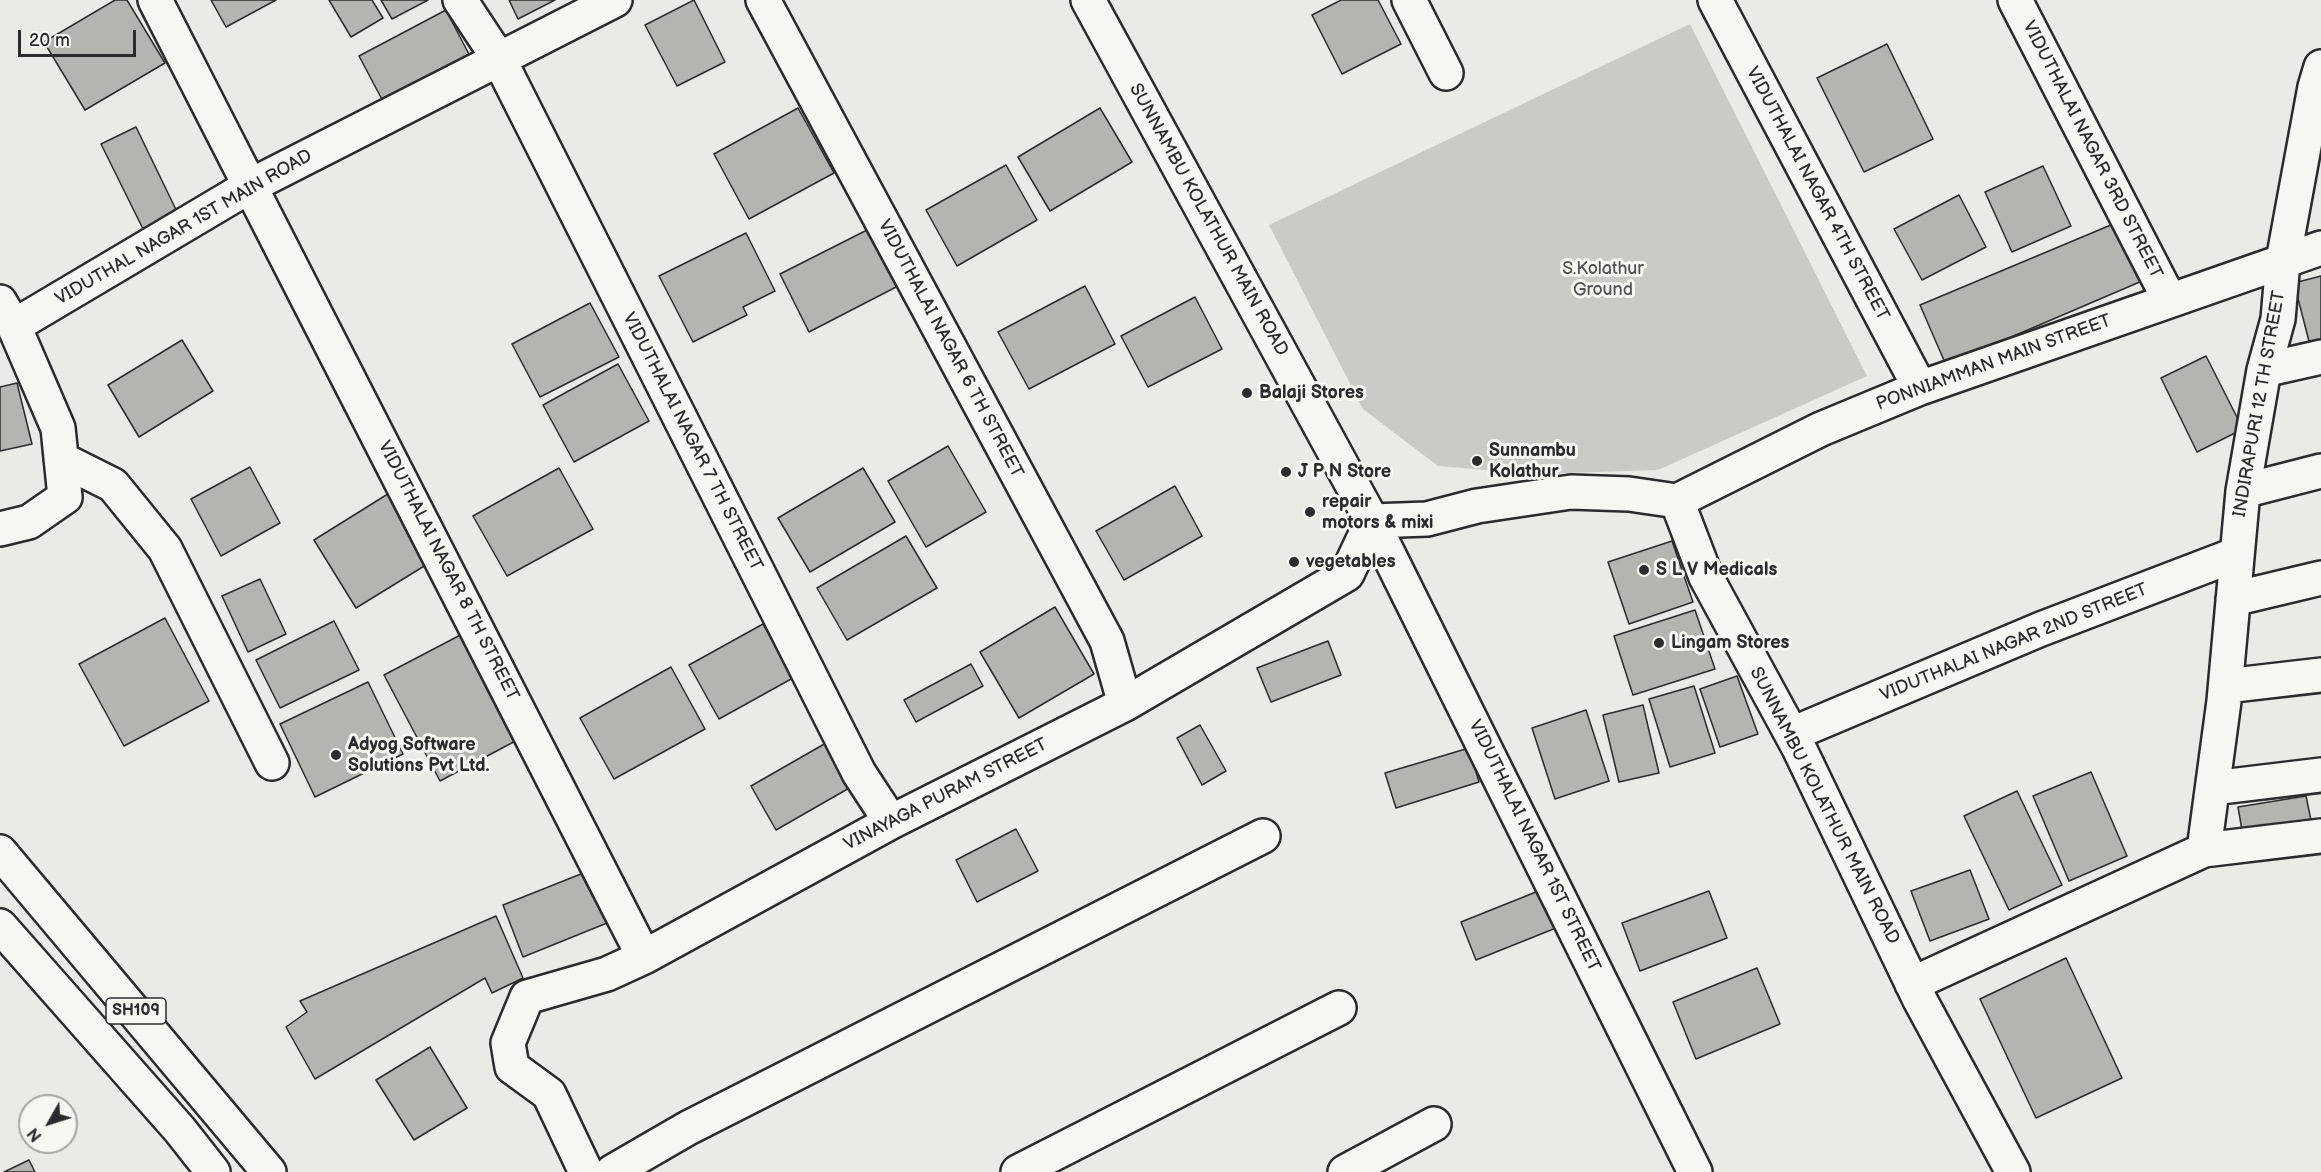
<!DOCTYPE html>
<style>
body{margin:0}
#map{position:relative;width:2321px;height:1172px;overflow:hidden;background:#eaeae6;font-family:"Balsamiq Sans",sans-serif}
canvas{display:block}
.north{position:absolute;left:18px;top:1094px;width:60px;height:60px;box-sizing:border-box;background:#f6f6f2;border:2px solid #a5a5a2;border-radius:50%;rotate:231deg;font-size:16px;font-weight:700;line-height:24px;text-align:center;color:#2b2b2b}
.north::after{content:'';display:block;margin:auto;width:21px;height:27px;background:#2b2b2b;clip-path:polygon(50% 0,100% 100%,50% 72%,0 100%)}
.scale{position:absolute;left:18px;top:30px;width:118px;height:27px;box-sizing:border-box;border:3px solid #2b2b2b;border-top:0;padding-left:8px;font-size:18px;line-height:21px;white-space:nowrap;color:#2b2b2b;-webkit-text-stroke:4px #f6f6f2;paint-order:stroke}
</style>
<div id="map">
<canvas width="2321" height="1172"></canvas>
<div class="north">N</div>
<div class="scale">20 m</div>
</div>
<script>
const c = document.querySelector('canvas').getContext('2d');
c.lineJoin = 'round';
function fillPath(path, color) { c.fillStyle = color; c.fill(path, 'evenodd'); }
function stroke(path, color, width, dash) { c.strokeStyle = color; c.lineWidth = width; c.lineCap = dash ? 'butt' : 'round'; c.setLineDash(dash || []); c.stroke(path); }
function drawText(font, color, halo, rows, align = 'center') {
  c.font = font + ' "Balsamiq Sans",sans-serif'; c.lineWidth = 6; c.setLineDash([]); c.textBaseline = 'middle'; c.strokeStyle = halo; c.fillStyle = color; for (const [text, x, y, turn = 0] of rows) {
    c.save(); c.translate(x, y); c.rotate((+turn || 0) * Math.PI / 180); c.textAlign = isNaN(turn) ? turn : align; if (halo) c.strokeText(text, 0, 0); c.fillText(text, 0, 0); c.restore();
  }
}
const green = new Path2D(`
 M1690,24L1867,376L1658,470L1534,474L1438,466L1363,409L1269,225Z`);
const building = new Path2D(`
 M115,0H127L165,63L85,110L44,42Z
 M211,0H276L226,27Z
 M329,0H372L383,18L351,37Z
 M381,0H428L392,19Z
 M509,0H555L518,19Z
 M694,0L725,62L677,86L645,25Z
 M1341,0H1378L1401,44L1342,74L1312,15Z
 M446,10L473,62L386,107L359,56Z
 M1887,44L1933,139L1864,172L1817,78Z
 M798,108L834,173L749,219L714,154Z
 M1100,108L1132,162L1050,211L1018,157Z
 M136,127L181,220L147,237L101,144Z
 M1006,165L1037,220L957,266L926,210Z
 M2043,166L2071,226L2012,252L1985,192Z
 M1959,195L1986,247L1922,280L1894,229Z
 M2118,222L2142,281L1946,365L1920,305Z
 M871,228L900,285L809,332L780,274Z
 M746,233L775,291L743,307L747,315L693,342L659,276Z
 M2321,276V351L2312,353L2294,283Z
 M1085,286L1115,344L1029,389L998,332Z
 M1195,297L1222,349L1148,387L1121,336Z
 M590,303L619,357L540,397L512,344Z
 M182,340L213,391L139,437L108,385Z
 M2206,356L2243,429L2197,452L2161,378Z
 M618,364L649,421L574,462L543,405Z
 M17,383L32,444L0,451V387Z
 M948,446L986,512L926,547L888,481Z
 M250,467L280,523L221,556L191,499Z
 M559,468L593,529L507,576L473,516Z
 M863,468L895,522L810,572L778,518Z
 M1175,486L1202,536L1124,580L1096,531Z
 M391,492L434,560L356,608L314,540Z
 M906,536L937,588L847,640L817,588Z
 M1672,541L1693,602L1629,624L1608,562Z
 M260,579L286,634L248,652L222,596Z
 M1055,607L1094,674L1019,718L980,652Z
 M1695,610L1715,669L1633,695L1614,636Z
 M165,618L209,701L124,746L79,664Z
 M334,621L359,670L280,708L256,660Z
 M763,624L793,678L719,719L689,665Z
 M468,631L523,737L440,781L384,675Z
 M1328,641L1341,675L1271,702L1257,668Z
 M971,664L983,686L916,722L904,700Z
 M671,667L705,729L614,779L580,718Z
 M1737,676L1758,734L1720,747L1700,689Z
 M368,682L403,754L315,797L280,724Z
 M1694,686L1715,753L1670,767L1649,699Z
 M1643,705L1659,773L1619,782L1603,715Z
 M1586,710L1609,781L1555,799L1532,728Z
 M1200,725L1226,771L1202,785L1177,738Z
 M826,743L851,787L776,830L751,786Z
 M1469,748L1479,782L1396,808L1385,773Z
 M2091,772L2127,856L2069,881L2033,796Z
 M2017,791L2062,885L2009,910L1964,816Z
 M2306,796L2313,830L2244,842L2238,807Z
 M1016,829L1038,871L977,902L956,860Z
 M591,870L612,921L523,957L503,905Z
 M1970,870L1989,919L1930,941L1911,891Z
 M1541,890L1556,928L1476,960L1461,922Z
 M1709,891L1727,938L1640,971L1622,923Z
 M496,916L523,978L492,993L485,978L315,1079L286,1027L307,1012L300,1001Z
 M2066,958L2122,1078L2036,1118L1980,999Z
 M1757,968L1780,1024L1696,1059L1673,1002Z
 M430,1047L467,1108L414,1140L376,1080Z
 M29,1160L35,1172H4Z`);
const minor = new Path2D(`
 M155,0L644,957
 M460,0L499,59L859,773L891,822
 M763,0L1107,641L1125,704
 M1088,0L1372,521L1427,519L1477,506L1571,492L1629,494L1677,501L1706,577L1799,748L1920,1000L2013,1172
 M1409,0L1446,73
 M1715,0L1920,388
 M2015,0L2169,299
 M0,302L14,326
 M2264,370L2321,357
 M61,459L113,485L165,549L272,763
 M2243,491L2321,471
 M1677,501L1821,429L1920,388L2321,248
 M1372,521L1695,1172
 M0,529L29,522L65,497L58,428L14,326L250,186L615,0
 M2233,599L2321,578
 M2226,686L2321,675
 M1792,734L2041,629L2237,554
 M2213,788L2321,775
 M2204,850L2224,701L2243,491L2264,370L2278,319L2283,261L2315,87L2321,67
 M1912,984L2204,850L2321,836
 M586,1172L549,1094L512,1067L508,1043L527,997L607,974L644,957L891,822L1125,704L1347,574L1372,521
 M612,1172L688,1128L1263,836
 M1018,1172L1339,1008
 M1345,1172L1434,1124`);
const major = new Path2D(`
 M0,852L269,1172
 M0,926L180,1130L213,1172`);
const markers = [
 [1247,393,6,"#2b2b2b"],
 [1477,461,6,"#2b2b2b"],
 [1286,472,6,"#2b2b2b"],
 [1310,512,6,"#2b2b2b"],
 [1294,562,6,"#2b2b2b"],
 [1644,570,6,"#2b2b2b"],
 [1659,643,6,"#2b2b2b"],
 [336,755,6,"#2b2b2b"]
];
const shields = [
 [136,1011,60]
];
const shieldNames = [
 ["SH109",136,1011]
];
const streetNames = [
 ["VIDUTHALAI NAGAR 3RD STREET",2092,150,63],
 ["VIDUTHALAI NAGAR 4TH STREET",1817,194,62],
 ["SUNNAMBU KOLATHUR MAIN ROAD",1208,220,61],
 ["VIDUTHAL NAGAR 1ST MAIN ROAD",184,228,-30],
 ["VIDUTHALAI NAGAR 6 TH STREET",950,349,62],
 ["PONNIAMMAN MAIN STREET",1994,363,-20],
 ["INDIRAPURI 12 TH STREET",2260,404,-80],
 ["VIDUTHALAI NAGAR 7 TH STREET",692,442,63],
 ["VIDUTHALAI NAGAR 8 TH STREET",448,571,63],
 ["VIDUTHALAI NAGAR 2ND STREET",2014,643,-22],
 ["VINAYAGA PURAM STREET",946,795,-27],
 ["SUNNAMBU KOLATHUR MAIN ROAD",1824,806,63],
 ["VIDUTHALAI NAGAR 1ST STREET",1534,846,64]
];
const parkNames = [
 ["S.Kolathur",1603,269],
 ["Ground",1603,290]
];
const poiNames = [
 ["Balaji Stores",1259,393],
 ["Sunnambu",1489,451],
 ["Kolathur",1489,472],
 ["J P N Store",1298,472],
 ["repair",1322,502],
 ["motors & mixi",1322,523],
 ["vegetables",1306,562],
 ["S L V Medicals",1656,570],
 ["Lingam Stores",1671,643],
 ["Adyog Software",348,745],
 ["Solutions Pvt Ltd.",348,766]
];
fillPath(green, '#cacac7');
fillPath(building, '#b4b4b1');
stroke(building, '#2b2b2b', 1.5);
stroke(minor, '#2b2b2b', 38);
stroke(major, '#2b2b2b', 38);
stroke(minor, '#f6f6f2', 33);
stroke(major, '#f6f6f2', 33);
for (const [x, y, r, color] of markers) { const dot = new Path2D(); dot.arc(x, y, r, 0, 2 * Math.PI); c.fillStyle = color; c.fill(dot); stroke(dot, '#f6f6f2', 2); }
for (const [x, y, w] of shields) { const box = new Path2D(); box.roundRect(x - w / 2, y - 13, w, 26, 4.5); c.fillStyle = '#f6f6f2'; c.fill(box); stroke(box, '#2b2b2b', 1.5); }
drawText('bold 16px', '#2b2b2b', null, shieldNames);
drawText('18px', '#2b2b2b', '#f6f6f2', streetNames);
drawText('18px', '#535352', '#f6f6f2', parkNames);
drawText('bold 18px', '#2b2b2b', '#f6f6f2', poiNames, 'left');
</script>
